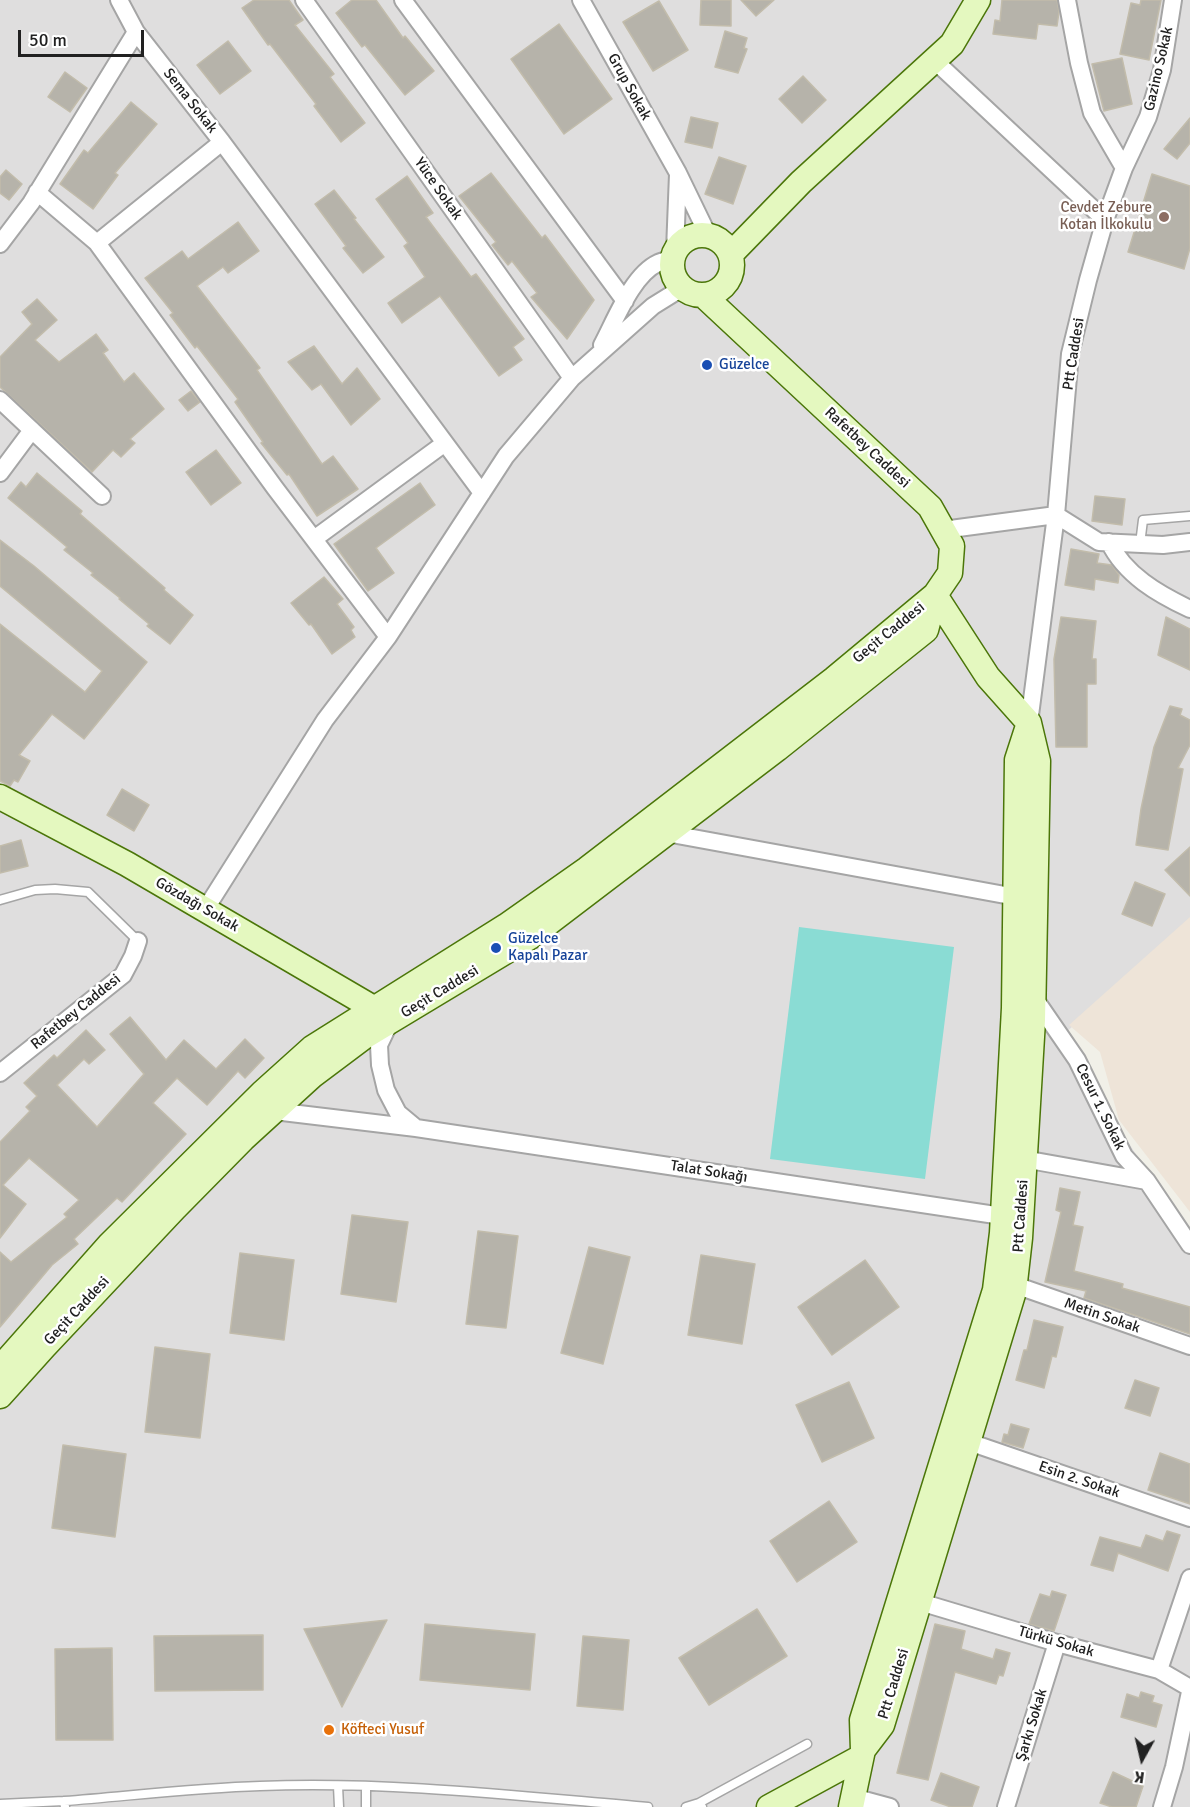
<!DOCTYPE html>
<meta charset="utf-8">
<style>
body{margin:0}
#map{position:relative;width:1190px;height:1807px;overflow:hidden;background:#f1f0e8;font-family:Signika,sans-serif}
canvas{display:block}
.north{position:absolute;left:1112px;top:1729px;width:60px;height:60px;-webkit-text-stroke:4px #fff;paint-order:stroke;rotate:188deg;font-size:16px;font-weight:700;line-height:24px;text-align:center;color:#212121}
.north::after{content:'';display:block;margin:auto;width:21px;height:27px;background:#212121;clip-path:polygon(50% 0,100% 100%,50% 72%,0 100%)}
.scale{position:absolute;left:18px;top:30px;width:126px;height:27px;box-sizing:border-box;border:3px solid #212121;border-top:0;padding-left:8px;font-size:18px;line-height:21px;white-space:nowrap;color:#212121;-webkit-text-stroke:4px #fff;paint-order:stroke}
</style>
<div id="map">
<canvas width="1190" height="1807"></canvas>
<div class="north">K</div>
<div class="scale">50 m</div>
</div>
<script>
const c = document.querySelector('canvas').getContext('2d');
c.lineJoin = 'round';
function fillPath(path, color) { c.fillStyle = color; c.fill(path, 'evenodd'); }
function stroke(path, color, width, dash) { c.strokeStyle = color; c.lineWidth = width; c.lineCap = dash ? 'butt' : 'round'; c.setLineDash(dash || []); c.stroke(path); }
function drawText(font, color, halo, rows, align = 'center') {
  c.font = font + ' Signika,sans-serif'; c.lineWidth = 5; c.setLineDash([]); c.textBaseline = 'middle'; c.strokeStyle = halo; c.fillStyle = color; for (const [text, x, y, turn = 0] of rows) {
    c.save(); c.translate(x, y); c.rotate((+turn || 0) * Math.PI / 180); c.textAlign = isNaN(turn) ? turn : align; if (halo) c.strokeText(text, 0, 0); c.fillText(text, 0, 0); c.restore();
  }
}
const residential = new Path2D(`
 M0,0H1190V919L1061,1037L1190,1239V1807H0Z`);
const military = new Path2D(`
 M1190,917V1212L1119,1120L1100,1052L1069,1025Z`);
const pitch = new Path2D(`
 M799,927L954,947L925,1179L770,1159Z`);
const building = new Path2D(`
 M254,0H289L303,20L295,25L334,74L330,77L365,123L341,142L314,106L316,104L270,44L268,45L242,8Z
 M352,0H376L403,38L405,36L434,71L405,95L365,45L362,47L336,13Z
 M701,0H731V26L700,25Z
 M741,0H774L756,16Z
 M1002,0H1057L1059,12L1057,26L1038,24L1036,39L993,34L995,20L1000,21Z
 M1141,0H1161L1149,60L1120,54L1131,3L1140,5Z
 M659,1L688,50L653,71L623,22Z
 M559,24L612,99L564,134L511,59Z
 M725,31L747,38L744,48L747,49L738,73L715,67Z
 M228,41L251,71L220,94L197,65Z
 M1122,58L1132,104L1104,111L1092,64Z
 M65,72L87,88L70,112L48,97Z
 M803,76L826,100L802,123L779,99Z
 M131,102L157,124L115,173L118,175L93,209L60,184L84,150L88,153Z
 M691,117L718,123L712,148L685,142Z
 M1190,118V143L1177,159L1164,149Z
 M719,157L746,166L733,204L705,194Z
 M6,170L22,184L9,200L0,193V177Z
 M491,173L542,238L545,235L594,300L567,339L531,297L537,293L512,261L508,265L492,245L496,242L459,196Z
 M1152,174L1190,186V248L1184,269L1128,252Z
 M407,176L433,213L426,217L471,277L476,274L524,339L513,347L522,360L499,376L440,296L402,323L388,303L425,277L404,246L408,243L376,199Z
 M334,190L356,218L354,219L384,257L363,273L343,248L346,246L315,204Z
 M238,222L259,251L228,273L223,267L197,286L260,368L257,370L322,464L333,456L358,489L317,516L289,474L287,475L261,443L263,442L235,402L238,399L197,346L195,348L170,315L173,313L145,278L182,251L188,259Z
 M37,299L57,320L35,340L59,362L96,334L108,350L103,353L124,382L134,373L164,409L130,439L135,443L121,457L113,450L92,472L0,387V357L32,324L22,312Z
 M314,346L342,384L357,368L380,399L351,425L321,384L312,390L288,362Z
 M191,391L200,402L188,411L179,400Z
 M216,450L241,483L211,505L186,472Z
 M37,473L82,511L80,514L165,588L164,590L193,615L170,644L147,626L149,624L119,599L120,598L91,575L93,573L64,550L67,547L8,498L21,482L26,487Z
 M420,483L435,505L376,548L394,573L368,591L334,544Z
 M1095,496L1125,499L1122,525L1092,521Z
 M0,540L34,566L147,662L84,739L52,714L19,755L30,761L18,782L14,780L10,786L0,781V624L85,692L102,671L0,586Z
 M1071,549L1099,554L1097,563L1112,565L1119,575L1118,583L1095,579L1094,590L1065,585Z
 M324,577L343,599L337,604L354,627L351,630L355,637L332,654L311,624L309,625L291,603Z
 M1061,617L1096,621L1092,659H1096V684H1087V747H1056L1054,659Z
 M1166,617L1190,629V670L1158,655Z
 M1170,706L1182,709L1180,715L1190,720V745L1178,768L1183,769L1168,850L1136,845L1141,809L1154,747Z
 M122,789L149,805L134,831L107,815Z
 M21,840L28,866L0,873V846Z
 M1190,847V896L1165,870Z
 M1135,882L1165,894L1152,926L1122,914Z
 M130,1017L166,1060L184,1040L216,1069L245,1039L264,1058L245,1078L238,1071L207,1105L177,1078L153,1103L186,1134L122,1202L117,1198L74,1239L78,1244L52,1265L0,1327V1252L11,1262L67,1217L64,1214L79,1200L29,1158L3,1185L26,1204L0,1238V1142L30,1111L26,1107L37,1096L24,1083L54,1055L57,1058L86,1030L105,1050L89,1064L84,1059L57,1085L97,1127L144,1074L110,1034Z
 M1060,1188L1080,1192L1073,1225L1083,1227L1074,1271L1123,1284L1122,1288L1190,1307V1334L1084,1298L1086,1291L1045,1282L1061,1212L1056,1210Z
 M352,1215L408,1222L396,1302L341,1294Z
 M478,1231L518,1236L506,1328L466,1324Z
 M589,1247L630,1257L603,1364L561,1353Z
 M240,1253L294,1260L284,1340L230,1333Z
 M701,1255L755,1264L742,1344L688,1335Z
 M865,1260L899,1307L832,1355L798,1307Z
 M1034,1320L1063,1327L1056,1357L1052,1356L1044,1388L1016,1380L1024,1350H1027Z
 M155,1347L210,1354L200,1438L145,1432Z
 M1135,1380L1159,1388L1150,1416L1125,1408Z
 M849,1382L874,1438L822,1462L796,1405Z
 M1011,1424L1029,1429L1023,1448L1002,1442L1004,1434L1008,1435Z
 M63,1445L126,1454L115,1537L52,1528Z
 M1160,1453L1190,1464V1504L1148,1490Z
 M829,1501L857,1542L797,1582L770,1541Z
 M1167,1531L1180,1535L1168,1571L1118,1553L1113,1571L1091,1565L1100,1537L1141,1548L1146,1535L1163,1541Z
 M1052,1591L1066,1595L1054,1631L1029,1624L1040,1594L1050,1597Z
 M757,1609L787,1656L709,1705L679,1658Z
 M387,1620L370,1653L342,1707L304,1629Z
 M425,1624L535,1634L530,1690L420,1680Z
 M935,1624L965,1631L961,1649L993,1659L996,1649L1010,1653L1003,1676L999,1675L996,1684L955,1672L928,1780L897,1773Z
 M263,1635V1690L155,1691L154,1636Z
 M583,1636L629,1640L623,1710L577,1706Z
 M112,1648L113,1740H56L55,1649Z
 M1141,1692L1154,1696L1152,1702L1162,1705L1156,1727L1121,1717L1127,1694L1139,1698Z
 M1113,1772L1143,1786L1136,1807H1112L1100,1803Z
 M941,1773L979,1787L972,1807H951L931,1800Z`);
const lane = new Path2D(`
 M1140,544L1143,520L1190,516
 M0,900L35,890L55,889L88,892L138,941
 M338,1786L339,1807
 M64,1801C129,1796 195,1788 260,1786C390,1781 519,1796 648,1807
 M699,1803L807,1744
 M0,1804L64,1801L65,1807
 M366,1807V1786
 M686,1807L699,1803L702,1807`);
const street = new Path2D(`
 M119,0L136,32L222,142L482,493
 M304,0L572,378
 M403,0L625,301
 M581,0L678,173L708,235
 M935,61L1105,220
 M222,142L97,243L275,488L388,637
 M1124,168L1148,117L1162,70L1173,0
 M37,192L97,243
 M0,244L31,203L136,32
 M675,250L678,174
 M602,345C615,321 632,275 658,263C662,261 667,260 672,259
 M0,400L102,496
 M0,473L32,430
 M943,530L1056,515L1099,542L1163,545L1190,542
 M314,539L445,443
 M1109,542C1125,575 1158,594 1190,609
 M1029,723L1056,515L1070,354L1088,280L1105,220L1124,168L1092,113L1079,63L1067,0
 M666,833L1016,897
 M205,910L325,720L388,637L506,456L572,378L653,306L682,288
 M1033,996L1077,1060L1124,1156L1147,1181L1190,1245
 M390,1022L379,1045L380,1065L386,1090L398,1113L416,1128
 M0,1073L123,975L133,956L138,941
 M274,1111L416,1128L1002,1216
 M1024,1159L1147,1181
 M1015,1285L1190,1346
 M969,1442L1190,1518
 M920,1602L1057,1643L1159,1670L1190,1688
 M1159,1670L1190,1578
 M853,1797L890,1807
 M1006,1807L1057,1643
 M1162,1807L1174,1767L1190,1692`);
const secondary = new Path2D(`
 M672 265a30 30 0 1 1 60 0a30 30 0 1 1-60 0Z
 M731,254L801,182L952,44L978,0
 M935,595L988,677L1029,723
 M0,797L127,864L375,1009L386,1018
 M0,1368L110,1244L262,1093L312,1048L506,926L587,869L834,679L935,595L950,573L952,546L930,507L703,295
 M0,1396L45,1346L175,1208L243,1139L312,1076L364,1037L530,937L777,749L926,630L935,595
 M769,1807L861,1757
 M851,1807L863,1750L862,1720L995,1290L1002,1233L1014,1008L1017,760L1029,723L1038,761L1033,1020L1020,1238L1014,1291L882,1725L863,1750`);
const markers = [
 [1164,217,6,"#8d6e63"],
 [707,365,6,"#1a4fb4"],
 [496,948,6,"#1a4fb4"],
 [329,1730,6,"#e8710a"]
];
const streetNames = [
 ["Gazino Sokak",1159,69,-77],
 ["Grup Sokak",629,87,61],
 ["Sema Sokak",190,101,52],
 ["Yüce Sokak",438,189,55],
 ["Ptt Caddesi",1074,354,-81],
 ["Rafetbey Caddesi",867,448,43],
 ["Geçit Caddesi",889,633,-39],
 ["Gözdağı Sokak",197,905,30],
 ["Geçit Caddesi",440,992,-31],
 ["Rafetbey Caddesi",76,1012,-39],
 ["Cesur 1. Sokak",1100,1107,64],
 ["Talat Sokağı",709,1172,9],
 ["Ptt Caddesi",1021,1216,-86],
 ["Geçit Caddesi",77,1311,-47],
 ["Metin Sokak",1102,1316,19],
 ["Esin 2. Sokak",1079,1480,19],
 ["Türkü Sokak",1056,1642,16],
 ["Ptt Caddesi",894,1684,-73],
 ["Şarkı Sokak",1032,1725,-73]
];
const educationNames = [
 ["Cevdet Zebure",1152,208],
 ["Kotan İlkokulu",1152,225]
];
const transitNames = [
 ["Güzelce",719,365],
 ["Güzelce",508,939],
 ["Kapalı Pazar",508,956]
];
const foodNames = [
 ["Köfteci Yusuf",341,1730]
];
fillPath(residential, '#dfdede');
fillPath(military, '#eee4d8');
fillPath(pitch, '#8adcd4');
fillPath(building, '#b6b3aa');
stroke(building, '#c2bcab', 1.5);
stroke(lane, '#a5a5a5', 11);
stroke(street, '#a5a5a5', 20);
stroke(secondary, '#4b7609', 27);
stroke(lane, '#fff', 8);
stroke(street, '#fff', 16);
stroke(secondary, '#e4f8bf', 24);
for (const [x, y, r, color] of markers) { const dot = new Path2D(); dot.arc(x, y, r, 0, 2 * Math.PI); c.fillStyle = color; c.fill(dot); stroke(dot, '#fff', 2); }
drawText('15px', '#212121', '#fff', streetNames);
drawText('15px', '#785e54', '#fff', educationNames, 'right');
drawText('15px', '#164399', '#fff', transitNames, 'left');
drawText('15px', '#c56008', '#fff', foodNames, 'left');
</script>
